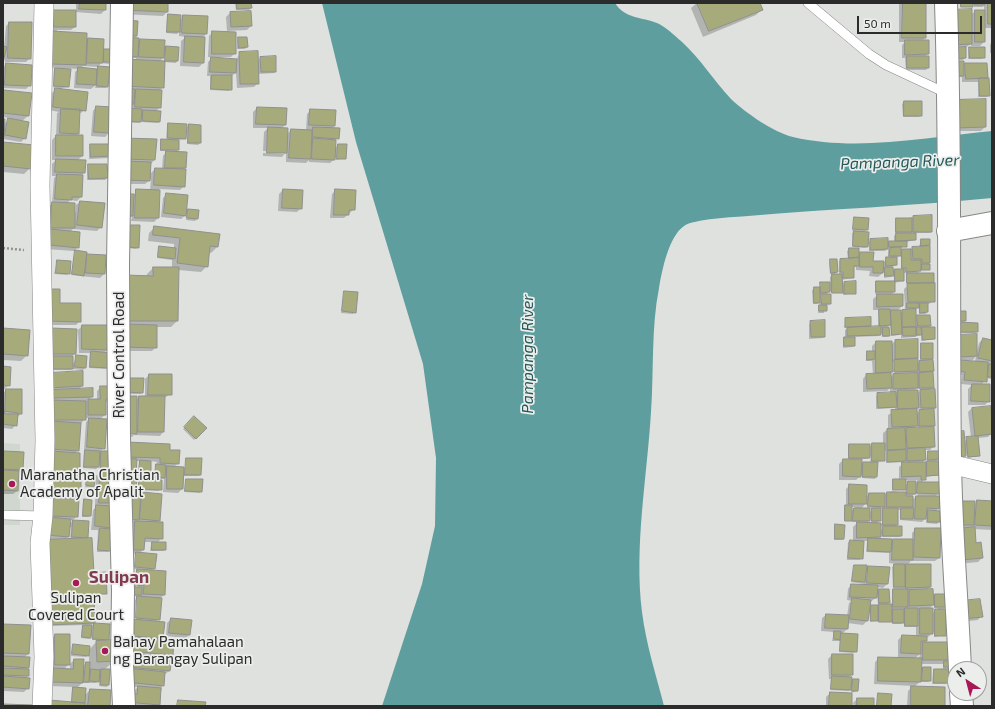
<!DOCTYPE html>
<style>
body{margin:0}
#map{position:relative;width:995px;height:709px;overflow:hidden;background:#dfe1de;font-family:"Exo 2",sans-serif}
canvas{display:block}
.frame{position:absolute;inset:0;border:4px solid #2a2b2a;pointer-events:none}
.north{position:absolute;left:947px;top:661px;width:40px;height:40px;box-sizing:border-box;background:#eceeeb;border:1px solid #9ea09e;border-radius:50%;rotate:324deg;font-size:11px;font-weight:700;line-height:16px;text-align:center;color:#2a2b2a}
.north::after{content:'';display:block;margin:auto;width:14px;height:18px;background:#a81856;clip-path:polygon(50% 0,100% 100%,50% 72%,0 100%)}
.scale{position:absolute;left:857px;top:16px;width:125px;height:18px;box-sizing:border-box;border:2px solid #2a2b2a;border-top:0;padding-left:5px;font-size:12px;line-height:14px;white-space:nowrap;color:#2a2b2a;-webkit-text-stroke:3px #eceeeb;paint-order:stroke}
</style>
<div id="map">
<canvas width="995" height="709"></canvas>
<div class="frame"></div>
<div class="north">N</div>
<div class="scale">50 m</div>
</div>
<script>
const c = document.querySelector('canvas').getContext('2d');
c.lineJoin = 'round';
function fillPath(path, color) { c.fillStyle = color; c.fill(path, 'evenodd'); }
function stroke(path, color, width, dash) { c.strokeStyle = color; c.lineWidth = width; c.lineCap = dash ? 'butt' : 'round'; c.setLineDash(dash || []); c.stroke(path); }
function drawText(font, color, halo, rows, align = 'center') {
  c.font = font + ' "Exo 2",sans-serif'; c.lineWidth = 3.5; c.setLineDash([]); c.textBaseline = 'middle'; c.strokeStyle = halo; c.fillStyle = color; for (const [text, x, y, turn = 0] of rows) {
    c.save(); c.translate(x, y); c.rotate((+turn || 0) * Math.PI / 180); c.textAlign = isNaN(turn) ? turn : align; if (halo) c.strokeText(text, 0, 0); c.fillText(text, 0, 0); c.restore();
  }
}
const built = new Path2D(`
 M3,443L20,444V525H3Z`);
const water = new Path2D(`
 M322,3H615C625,19 642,17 657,23C665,26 675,36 681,41C700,58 714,81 731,99C746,113 773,132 793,137C857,152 927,137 992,131V198C911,206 829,209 748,216C735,217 693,219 684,226C669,236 662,270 659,288C651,328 654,371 651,412C647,478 634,546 642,612C646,644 656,675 664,706H382L422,584L435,526L436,458L423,364L356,142Z`);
const shadow = new Path2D(`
 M76,3H105V10L101,14L75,12V27L71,30H57V32L86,42L88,39L102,52L105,50L110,62L109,64L101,63L98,67L83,66L81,69L96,70L98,67L107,87L105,88H95L96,85L91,89L74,88L75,72L78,69L64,68L68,87L62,88V90L85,110L79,114L78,133L76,136L82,156L77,161L84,173L82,175L81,197L77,201L70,200L67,204L76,212V205L80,202L101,227L97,231L73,229L70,232L78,247L74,251L46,249L48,207L52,204L54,178L56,176H52V164L56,160H52V140L56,136L57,113L59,112L49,110L52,93L57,88L53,87L54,71L57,68L46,67L48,36L53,30H51V15L55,11H76Z
 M122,3H167V12L163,16L121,14Z
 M189,3H202L201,4Z
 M235,3H250L251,8L249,10H236Z
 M697,3H759L762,9L756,15L703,37L691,8Z
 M899,3H925V38L922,41L928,54L925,57L928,68L926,70H906L905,58H902V45L905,42H899Z
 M960,3H992V28H984V42L980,46H971V44L965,48V58L963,60H949L971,15L975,11H984V5L983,7H974V5L972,7L960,6Z
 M230,13L251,26L247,30L227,31L226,17Z
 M169,15L180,20L184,16L206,34L202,38L203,63L199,67L180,66L181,41L186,37L179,36V32L177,34L166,33L167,17Z
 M9,23L30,58L26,62H5L4,56L3,60L6,26Z
 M124,23L137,36L134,38L138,43L141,40L163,50L167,47L177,61L176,63L164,62L163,87L159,91L160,107L155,112L159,121L158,123L141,122V120L139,123L121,122L132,110V105H122L136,60V58H121ZM165,56L164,62L160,61Z
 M213,32L235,53L231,57H219V59L236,60L240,53L258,61L260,58L275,71L274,73L258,74V83L254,87L237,88L236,72L231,77V89L229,91L210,90V76H207L208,62L213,57H208L209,36Z
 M239,38L247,47L245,49H237V40Z
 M991,43L992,53H990V45Z
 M970,48L984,57L982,59H968V50Z
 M6,64L30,85L26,89L3,88V68Z
 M966,64H986L989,95L987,97H978V82H962V77H948Z
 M3,91L31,94L28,116L22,121L25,138L21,142L3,139V120L4,124L10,118L3,117Z
 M985,100V127L981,131H952Z
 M904,102L921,115L919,117H903L902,104Z
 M96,107L111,108L109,133L105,137L91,136L93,111Z
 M257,108L286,109L285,125L281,129L287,134L291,130L306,131L307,114L311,110L334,126L331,129L338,138L335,140V148L338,145H346L345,158L336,160V158L330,163L309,162V160L306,163L286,162V152L282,157L263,156V153L284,154V152L263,151L264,132L268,128H253V112Z
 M169,124L185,139L178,140V150L176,152L185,168L182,170L184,186L180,190L159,189L158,218L154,222L131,221L132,217H120L137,190L150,191L151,179L145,184H120L122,143L154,160L151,164L149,175L155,169H162L163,156L167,151H160V142L166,140L167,126Z
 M189,125L200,143L198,145L187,144V127Z
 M3,143L30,168L24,174L3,172Z
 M90,145L111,156L109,158L89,159V147Z
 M89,165L107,178L105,180H87V167Z
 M283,190L301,208L297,212L278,211L279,194Z
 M336,190L354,209L344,218H330L332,194Z
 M167,194L185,213L188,210L197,219L195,221L186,220L187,214L181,219L161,217L163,198Z
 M913,217L931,232L929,233H915V240L906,242V246L900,248V253L903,250L919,247L921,240H929V245L927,247H929V270H917V272L928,271L920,272L917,274L933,282L931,284L934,301L927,305L926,314H919V307L915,309V319L918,316L930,326L927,328L934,339L921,341V335L914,337L901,338V333L899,335L891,336L890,326H888L889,336L887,337H882V333L879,336L854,337V346L852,347L843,348V340L845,338V330L848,328H844L846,319L870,325L867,328H878V310H873V299L879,294H875V284L877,282H894V275L891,277L884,278V272L878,277L869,276L870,271L856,270V267H853V278L841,280V286L844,283L855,293L843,295V291L831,292V291L827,292L830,304L826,305L824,313H818L820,301L817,304H813L812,290L819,288L821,283H830V277L833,274H830L829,262L831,260L837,272L834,275H839V261L848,259L847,251L849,249L858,256L861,253L872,262H885V260L888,258V248L885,251H869V244L865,248L852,247V233L855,231H852L854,218L867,230L864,232L867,243L871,240L887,245L890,242H894V236L897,233H895V221ZM901,255V270H895L893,273L892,267L896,265V258ZM903,273H908V288L906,287L904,289L905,310L900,313L897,311L902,306L891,295L894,292V283L903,281ZM819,294H823L819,298Z
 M139,226L138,247L136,249L126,248Z
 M155,227L217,247L211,253L209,252L207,266L201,272L178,270L177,321L171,327H156V347L152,351H120L121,328L147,274L153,268H172V260L157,258L158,249L160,247L174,249V244L148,241L149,233Z
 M75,251L86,257L88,255L105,256L104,274L100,278L71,275Z
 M57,262L69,273L67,275L54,274Z
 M344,292L355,312L353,314L341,313Z
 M59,304L80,321L76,325H44Z
 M955,313L965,321L962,323L977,331L975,333H955Z
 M811,322L824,337L823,338L809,339V324Z
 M82,326L108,349L104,353L108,368L107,369L89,368L90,353H79L78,330Z
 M3,329L27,355L21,361L3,360Z
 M76,330L75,354L72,356V363H74L76,356L86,357L85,368L83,370L73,369V367L71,370H49L47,357Z
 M983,339L992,341V379L986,378L982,385L989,401L985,405H968V389L972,385L961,384L962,375H956V365L962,360H956V356L977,351L979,343ZM976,356L975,362H966L967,360H973Z
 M917,340V358L915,360L917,364L920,362V346L922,344L932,358L929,361L933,371L930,374L933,387L930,390L935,408L932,411L934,425L931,428L934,446L930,450H924L925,460L922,463L925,464L927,462V454L928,452L939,459L935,462L939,475L925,477L922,483L938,494L934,497L938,508L935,512L939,522L937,524L926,523V518L922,522L900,520V510H897V525L894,527L901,536L899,537H882V535L878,539L890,543L893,540H912V533L916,529L939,558L935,561H911L908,564H904V568L907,565H930V587L927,590L933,597L935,595L946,607L942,610L945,635L934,637V632L928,637L926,638V643H949L948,660L947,662L950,666L948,668L947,682L946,684H932L933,671L943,670V664H921L920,671L923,668L930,681L928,682H921V681L914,687L944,706H912V690H910V706H907L908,691L913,686L874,684L875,662L879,658H898V640L902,636H916V627H904V622L901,624H892V621H878V620L870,622L869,610L867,621L863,625L847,623V629L843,633L857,635L856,651L854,653L839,652L840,641H832L834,632L821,631L822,618L826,615L847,616L849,603L852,601L847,600L848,589L851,585H864V584L851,582L854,566L865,570L868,567L887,584L883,588L877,587L876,598L870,602L869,609L872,606H878L877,593L880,590L889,602L886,605H892V591L895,588L893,589L892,567L896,564L889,563V553L866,552L867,541H863L860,560H847L848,542L853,541V527L858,522H852V520H844V508L846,506V489L850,485L866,498L869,494H886L892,491L906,493V488L904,490L892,489V481L899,480V467L903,464L906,463V460L904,462L886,463V451H884V461L876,462V477L875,479L862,478V475L856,480H839V464L843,460H848V446L850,445L869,448L872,444H883V433L888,429V415L895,411V408L876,409V396L878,394H890V388L887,391L863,392V379L866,375H873L872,361H866V354L872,352V346L876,342H891V345L895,341ZM893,362H895V377L893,375L890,378V373L893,371V373ZM918,387V389H922L917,394L914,391ZM919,406L920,411L916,414V410ZM918,424V429H913ZM871,456L870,463H863L860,466L861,459H867ZM905,480H917V483L908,482L905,486ZM916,493L918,495L912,500V496ZM867,502V509H861ZM851,507H855L851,512ZM869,508H874L869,513ZM880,508H885L882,510V524H877L880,520ZM871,519V524H866ZM880,526H885L880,531ZM934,604V608H938L932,614L929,609ZM920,654L919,659H914Z
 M3,367L9,385L5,389H3Z
 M149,375L171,394L164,398L163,432L160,436L134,435L132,437L117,438V435H134L136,400L139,397H145V379Z
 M46,377L82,386L78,390L92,396L89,400H97V391L101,387H113L109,402H105V415L100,419L104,448L100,452H110V469L108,470H99L100,465L96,469L83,468L84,453L86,451H84L86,422L90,418H85L81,424L78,450L75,453L79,454V475L75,479L80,495L75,500L77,516L73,520H70L69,525L73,521L87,537L85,539L93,574L106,593L93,596L94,623L93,624H94L86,626H92L94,624L108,639L106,642L114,661L104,670L108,685L107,687L99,686V680L96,683H82L77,688L85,695L90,690L109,706H45L71,703L72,690L75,687L49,686L47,643L55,635L69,664L64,669H70V664L74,660L83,666L86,663H89V655L86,657L71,656L72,647L74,645L89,650L98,640H92V636L89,639L81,638L82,627L85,625L46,626ZM69,526L71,527L70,540H65L68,537Z
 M143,379L142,392L141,394H126Z
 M6,390L21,413L17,418L16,425L12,429L3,428V393Z
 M990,407L992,433L988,437L978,438L979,456L967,458V454L964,457L955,458L964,441L971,438L968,412L972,408Z
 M194,418L205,428L194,440L183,429Z
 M124,447L169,451L178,463L173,468H185L187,459L200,475L199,476H183L182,489L178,493L163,492L164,479H161L159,491L138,490L140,480L158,481V479H154L157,462L150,461V474L148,476H138L139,463L141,461H136L134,476L123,475Z
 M3,452L22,470L18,473L17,491L13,494H3Z
 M100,472L112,473V502L107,507L110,527L107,530L110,551L108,552H97L98,530H91L93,510L97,506H95L96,477Z
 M88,474L93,486L91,488L85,487Z
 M186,480L201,491L200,493L184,492Z
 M142,493L159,520L157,522L162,538L157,543L165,550L163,551H150L151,545L154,542H143V550L139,554L154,569L152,571L164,595L159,599V619L156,622L164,623L162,638L160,640L173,641L172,655L168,659H171L169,671L164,675L159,704L157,706H127L133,642L135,640L127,639L134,574L139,569H134L137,554L130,553L122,544L139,496ZM136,573H138L137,590H135ZM133,596H139L134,601ZM136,600H138L136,623H134ZM133,687H138L134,691Z
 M85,500L90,516L88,517H82L83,502Z
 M977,501L992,503V530L974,529L976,544L982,558L978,562L957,564L956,528Z
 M835,525L844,539L842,540H834V527Z
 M958,606L981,616L978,620L960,622Z
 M171,619L190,634L186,638L166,636L167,623Z
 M3,625L28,654L24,658L28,667L26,670L28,676L25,679L28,688L24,692L3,691Z
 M832,655L852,674L849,678L851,683L854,680L858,691L851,693V706H826V697L830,693H851L852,688L849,691L830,690L831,679H829L828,659Z
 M878,694L890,706H876Z
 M857,699L873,706H854L853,703Z`);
const building = new Path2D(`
 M80,3H106V10L79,9Z
 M125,3H168V12L124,10Z
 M237,3H251L252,8L237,9Z
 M697,3H760L763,10L709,31Z
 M903,3H926V38H902Z
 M961,3H973V7H961Z
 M975,3H985V5H975Z
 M988,3H992V24H988Z
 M972,9V44L949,45V10Z
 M54,10H76V27H54Z
 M975,10H985V42H975Z
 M251,11L252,26L231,27L230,12Z
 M168,14L181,15L180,32H167Z
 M183,15L208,16L207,34L182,33Z
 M125,20L138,21L137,36H124Z
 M9,22H32L31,59L8,58Z
 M51,31L87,33L86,65L49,64Z
 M212,31L236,32V54H212Z
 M185,36L205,37L204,63L184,62Z
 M123,37L139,38L138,57L123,56Z
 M238,37H247L248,47L239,48Z
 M88,38L104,39L103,63H87Z
 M140,39L165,40L164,58L139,57Z
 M905,40H929V54L905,55Z
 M3,46L7,47L3,62Z
 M166,46L179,47L178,61H165Z
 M966,47V58L950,59V48Z
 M969,47H985V58H970Z
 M104,49H112L111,62H104Z
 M258,51L259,84H240L239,52Z
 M276,56V72H261L260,57Z
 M907,56H929V68H907Z
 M211,57L237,59L236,73L210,72Z
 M124,59L165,61L164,88L123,86Z
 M949,61H964V76H949Z
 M6,63L32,65L31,86L5,85Z
 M965,63H987L988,78L966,79Z
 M98,66L110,67L108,87L97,86Z
 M78,67L97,69L96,85L77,84Z
 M55,68L71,69L69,87L54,86Z
 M212,75H232V90L211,89Z
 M979,78H989L990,96H980Z
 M55,88L88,92L86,111L53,107Z
 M124,88L135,89L134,104H123Z
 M136,89L162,90L161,108L135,107Z
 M4,90L32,93L29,116L3,113Z
 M986,99V127L956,128V100Z
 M904,101H922V116H904Z
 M96,106L112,107L110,133L94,132Z
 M257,107L287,108L286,125L256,124Z
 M123,108L142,109L141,122L122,121Z
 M61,109H80L79,134L60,133Z
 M310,109L336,110L335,126L309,125Z
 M143,110L161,111L160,122L143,121Z
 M8,118L29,122L26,139L5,135Z
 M3,119H5L4,137H3Z
 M168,123L187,124L186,139L168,138Z
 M189,124L201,125V143H188Z
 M268,127L288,128L287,153H267Z
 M313,127L340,128L339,139L313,137Z
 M291,129L312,130L311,159L289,158Z
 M56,135H83V156H56Z
 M125,138L157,139L155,160L124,159Z
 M313,138L336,140L335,160L312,159Z
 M161,139L179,140V150H161Z
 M3,142L34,145L31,169L3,166Z
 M90,144H112V156L91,157Z
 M338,144H347L346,159H337Z
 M166,151L187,152L186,168H165Z
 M56,159L86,160L85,173L55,172Z
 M125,161L151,162L150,181L124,180Z
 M88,164H107L108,178L89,179Z
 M155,168L186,169L185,187L154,185Z
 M57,174L83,175L82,197H72V200L55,199Z
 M136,189L160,190L159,218H135Z
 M283,189L303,190L302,209L282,208Z
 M335,189L356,190L355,210H349V215H334Z
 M166,193L188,195L186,216L164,213Z
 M122,194H134L133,216L121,215Z
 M80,201L105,203L102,228L77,225Z
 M52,202L75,203V228H51Z
 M188,209L199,210L198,219L187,218Z
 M932,215V232H913V216Z
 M854,217L869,218L868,230L853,229Z
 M896,218H912V232H896Z
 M128,225H140L139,248L127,247Z
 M154,226L220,234L218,247L210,246L208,267L177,263L180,238L153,235Z
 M50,229L80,232L79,248L49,245Z
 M854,231L869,232L868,247L853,246Z
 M896,233H916V240L896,241Z
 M888,238V249L870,250V239Z
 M921,239H930V245L921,246Z
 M889,241H907V247H889Z
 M159,246L176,248L175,259L158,257Z
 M930,246V263H922V259H913L912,247Z
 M901,247V256H889L890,248Z
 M849,248H859V257L849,258Z
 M902,249H911V260H921V271L906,272V268H902Z
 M75,250L87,252L84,276L72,274Z
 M860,252H874L873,261H884L883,273H873V267H860Z
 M87,254L106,255L105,274L86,273Z
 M886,257H897V265L886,266Z
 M859,258V266H854V278H843V272H840V259Z
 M830,259H837L838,272L831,273Z
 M57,260L71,261L70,274L56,273Z
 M922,264H930V270H922Z
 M153,267H179L178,321H125V275L153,276Z
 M885,267H893L894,276H885Z
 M895,269H904V281H895Z
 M907,273H934V283H907Z
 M832,274H842L843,293H832Z
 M856,281V294H844V282Z
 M876,281H895V292H876Z
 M820,282H830V292L821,293Z
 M935,283V302H908L907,284Z
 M814,287H820V303H814Z
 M48,289H60V303H81V322L47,321Z
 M344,291L358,292L356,313L342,311Z
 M821,294H831V304H822Z
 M877,294H903V306L877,307Z
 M907,303H919V308H907Z
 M920,303H928V312L920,313Z
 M819,305H827V311H819Z
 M879,309H890L891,325L880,326Z
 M916,309V327H902V310Z
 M891,310H901L902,334L892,335Z
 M956,311H966V321H956Z
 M917,315H930L931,326H918Z
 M871,317V326L845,327V318Z
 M825,320V337H811L810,321Z
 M957,322L978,323V332H957Z
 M125,324L157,325V348L124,347Z
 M82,325H109V350L82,349Z
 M881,326V335L847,336V328Z
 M883,327H889L890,336H883Z
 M916,327V336H903L902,328Z
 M917,327H921L922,335H917Z
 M922,327H935V339L923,340Z
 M3,328L30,330L28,356L3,354Z
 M51,328L77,329L76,354H50Z
 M977,334V356L960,357L956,335Z
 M844,337H855V346H844Z
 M983,338L992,340V361L978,358Z
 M918,339V358L895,359V340Z
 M876,341H892L893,372L876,373Z
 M921,343H933V359H921Z
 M91,351L111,353L109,368L90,367Z
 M867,351H875V359L867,360Z
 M76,355L87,356L86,368L75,367Z
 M50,356H73V369H51Z
 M918,359V371L894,372V360Z
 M933,360L934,371L919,372V361Z
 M960,360L988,362L987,382L964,380L965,372L959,371Z
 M989,364H992V377H988Z
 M3,366L11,367L10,386L3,385Z
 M83,371V386L50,388V373Z
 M933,372L934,388H919V373Z
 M891,373L892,388L867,389L866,374Z
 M918,373V388L893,389V374Z
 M149,374H172V395H148Z
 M127,378H144L143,393L127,392Z
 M972,384H990V402L971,401Z
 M100,386H114L113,399H106V415H88V399H100Z
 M93,388V397L53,398V390Z
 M6,389H22V414H5Z
 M935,389L936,408H921L920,390Z
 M898,390H918L919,408L898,409Z
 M896,392L897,407L878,408L877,393Z
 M120,396H137V434H120Z
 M139,396H165L164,432H138Z
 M51,400L86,401V420H51Z
 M991,406L992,434L975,436L972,408Z
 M917,409L918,426L892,427L891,410Z
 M934,409L935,426H919V410Z
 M3,411L18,413L17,426L3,424Z
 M194,416L207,428L196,439L184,427Z
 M89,418L107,419L105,449L87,447Z
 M51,421L81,423L79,451L50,449Z
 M934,427L935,447L907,448L906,428Z
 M905,428L906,449L887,450V429Z
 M964,431L966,456L957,457L954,432Z
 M978,436L980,456L968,457L966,437Z
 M127,442L170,444V450H180L179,464L160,463V458L127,457Z
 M872,443H885V461H872Z
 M849,444H870V458H849Z
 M925,448L926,460L907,461V449Z
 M85,450L100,451L99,467H84Z
 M906,450V461L887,462V451Z
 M3,451L24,452L23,470L3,469Z
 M51,451L80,453V475L50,474Z
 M101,451H111V469H101Z
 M928,451H939L940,459L928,460Z
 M125,458L137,459L136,474H124Z
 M186,458H202L201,475H185Z
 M843,459H862L861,477L843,476Z
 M140,460L151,461V475L139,474Z
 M927,461H940V475L927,476Z
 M863,462H878L877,477H863Z
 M902,462H926V480H921V476L902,477Z
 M156,464L166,465L165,478L155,477Z
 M167,466L184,467L183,489H167Z
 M3,470L19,471L18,491L3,490Z
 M100,471L113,472V503H99Z
 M88,473L96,475L94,487L86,485Z
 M52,478H81V495L52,496Z
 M125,478H137L136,491H125Z
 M139,479L162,480V490L139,489Z
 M186,479H203L202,492L185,491Z
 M893,479H906V490H893Z
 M908,481H916V494H907Z
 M918,482H940L939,494L917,493Z
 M849,484L867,485V504H849Z
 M142,492L162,494L160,521L140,519Z
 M887,492H906V496H913V507H887Z
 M869,493H885V507L868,506Z
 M126,494L141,495L139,520L124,519Z
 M916,496H940L939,509L927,508L926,519H915Z
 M51,498L79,499L78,517L50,516Z
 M84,499L92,500L91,516H83Z
 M977,500L992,501V526L975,525Z
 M961,501H975L974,525H960Z
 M96,505L113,506L111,528L95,526Z
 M845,505H852V521H845Z
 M854,508H870V521H853Z
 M872,508H881V521H872Z
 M883,508H898V525H883Z
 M901,508H914L913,519H901Z
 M928,510L940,511V522H928Z
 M48,517L71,519L69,537L46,535Z
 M73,520L89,521L88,538L72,537Z
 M135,521L163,522V539L145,538L144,550H134Z
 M857,522L881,523V537L857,538Z
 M835,524L845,525L844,539H835Z
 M883,526H902V536H883Z
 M975,527L976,543L981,542L983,558L961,560L958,529Z
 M100,528L112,529L111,551L98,550Z
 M915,528H941L940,558L914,557Z
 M92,538L94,573L106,572L107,594H94L95,623L48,625L45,540Z
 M868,538L892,539L891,552L868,551Z
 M893,539H913V560H892Z
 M850,540L864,541L863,559L848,558Z
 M152,542H166V550H152Z
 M136,552L157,554L155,569L135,567Z
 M894,564H905V587H894Z
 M906,564H931V587L906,588Z
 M854,565H867L865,582L852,581Z
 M868,566L890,567L888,584L867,583Z
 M137,569L166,571L165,595L143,594L144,586L136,585Z
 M126,577H135V587H142V595H134V601L125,600Z
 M851,584L878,585L877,598L850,597Z
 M879,589H889L890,603H879Z
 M893,589H908V607H893Z
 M933,589L934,605L909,606V590Z
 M935,594H947V607H935Z
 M137,596L162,598L160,620L136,618Z
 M852,598L871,600L868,621L850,619Z
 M980,599L983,617L963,619L961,601Z
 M879,604H892V622H879Z
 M871,605H878V621H871Z
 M905,608H918V626H905Z
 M920,608H933V634H920Z
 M893,609H904V623H893Z
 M935,609H946V636H935Z
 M826,614L849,615L848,629L825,628Z
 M171,618L192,620L190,635L169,633Z
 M132,619L165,622L163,638L131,636Z
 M94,623L110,624L109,640L93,639Z
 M3,624L31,625L29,654L3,653Z
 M83,625H92L91,638L82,637Z
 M834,631H841L840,640L834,639Z
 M841,633L858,634L857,652L840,651Z
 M55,634H70V665H55Z
 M902,635L927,636V641H921V654L901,653Z
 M136,637L174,640L173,655L126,651L127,640L136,641Z
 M114,640L115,661L97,662L96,641Z
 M923,642H950L949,660H923Z
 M73,644L90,646L89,656L72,654Z
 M129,653L172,658L170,671L127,667Z
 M832,654H853V675H832Z
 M3,656L30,657L29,668L3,666Z
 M878,657L922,658L921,682L878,681Z
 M74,659H84L83,683L52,682L53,668L73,669Z
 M944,661H952L951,667H944Z
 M86,662H90L89,682H84Z
 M923,667H931V681H922Z
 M3,668L29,669V676L3,675Z
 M127,668L165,672L164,686L135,683L133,692Z
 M91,669L100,670L99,682L90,681Z
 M101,669H110L109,685H101Z
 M934,669H949L948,683H934Z
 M3,676L30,678L29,689L3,687Z
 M832,676L852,677L851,690L831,689Z
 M853,679H859L858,691H852Z
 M138,686L161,688L160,705L127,702V693L137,694Z
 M911,686L945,687V706H911Z
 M73,687L86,688L85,703L72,702Z
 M90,689L111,690L110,706H88Z
 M830,692L852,693V706H829Z
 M878,693L892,694L891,706H877Z
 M857,698H874V706H857Z
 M49,700L85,703V706H48Z
 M178,700L206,702L205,706H177Z
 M3,704L33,705V706H3Z`);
const path = new Path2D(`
 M3,248L24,250`);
const lane = new Path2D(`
 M808,3L869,54L886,65L948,94
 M3,515L43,516`);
const street = new Path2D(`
 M950,464L992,474
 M42,706L44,657L40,543L43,516L45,440L40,185L44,3`);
const secondary = new Path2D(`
 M122,3L118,264L119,438L123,591L122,665L124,706
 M946,3C951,156 948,309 950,462C951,531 957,600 960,669
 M948,231L992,223
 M961,693L962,706`);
const markers = [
 [12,484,4,"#a81856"],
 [76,583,4,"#a81856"],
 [105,651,4,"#a81856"]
];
const streetNames = [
 ["River Control Road",119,355,-90]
];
const poiNames = [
 ["Maranatha Christian",20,475],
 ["Academy of Apalit",20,492],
 ["Sulipan",76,598,"center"],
 ["Covered Court",76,615,"center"],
 ["Bahay Pamahalaan",113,642],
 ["ng Barangay Sulipan",113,659]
];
const waterNames = [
 ["Pampanga River",900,162,-2],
 ["Pampanga River",528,354,-90]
];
const quarterNames = [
 ["Sulipan",119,577]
];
fillPath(built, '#d0d7ce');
fillPath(water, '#5f9e9e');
fillPath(shadow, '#0003');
fillPath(building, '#a7ab7c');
stroke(building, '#8f908d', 1);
stroke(lane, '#868885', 10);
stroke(street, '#868885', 20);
stroke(secondary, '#868885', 24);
stroke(path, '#929391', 2.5, [2, 2]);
stroke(lane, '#fff', 9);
stroke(street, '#fff', 19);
stroke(secondary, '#fff', 22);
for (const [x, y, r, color] of markers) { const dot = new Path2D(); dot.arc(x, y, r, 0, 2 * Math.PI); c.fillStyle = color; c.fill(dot); stroke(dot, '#eceeeb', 1.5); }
drawText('15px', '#2a2b2a', '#eceeeb', streetNames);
drawText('15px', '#2a2b2a', '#eceeeb', poiNames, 'left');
drawText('italic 16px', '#245a5a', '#eceeeb', waterNames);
drawText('bold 17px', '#813a50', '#eceeeb', quarterNames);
</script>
